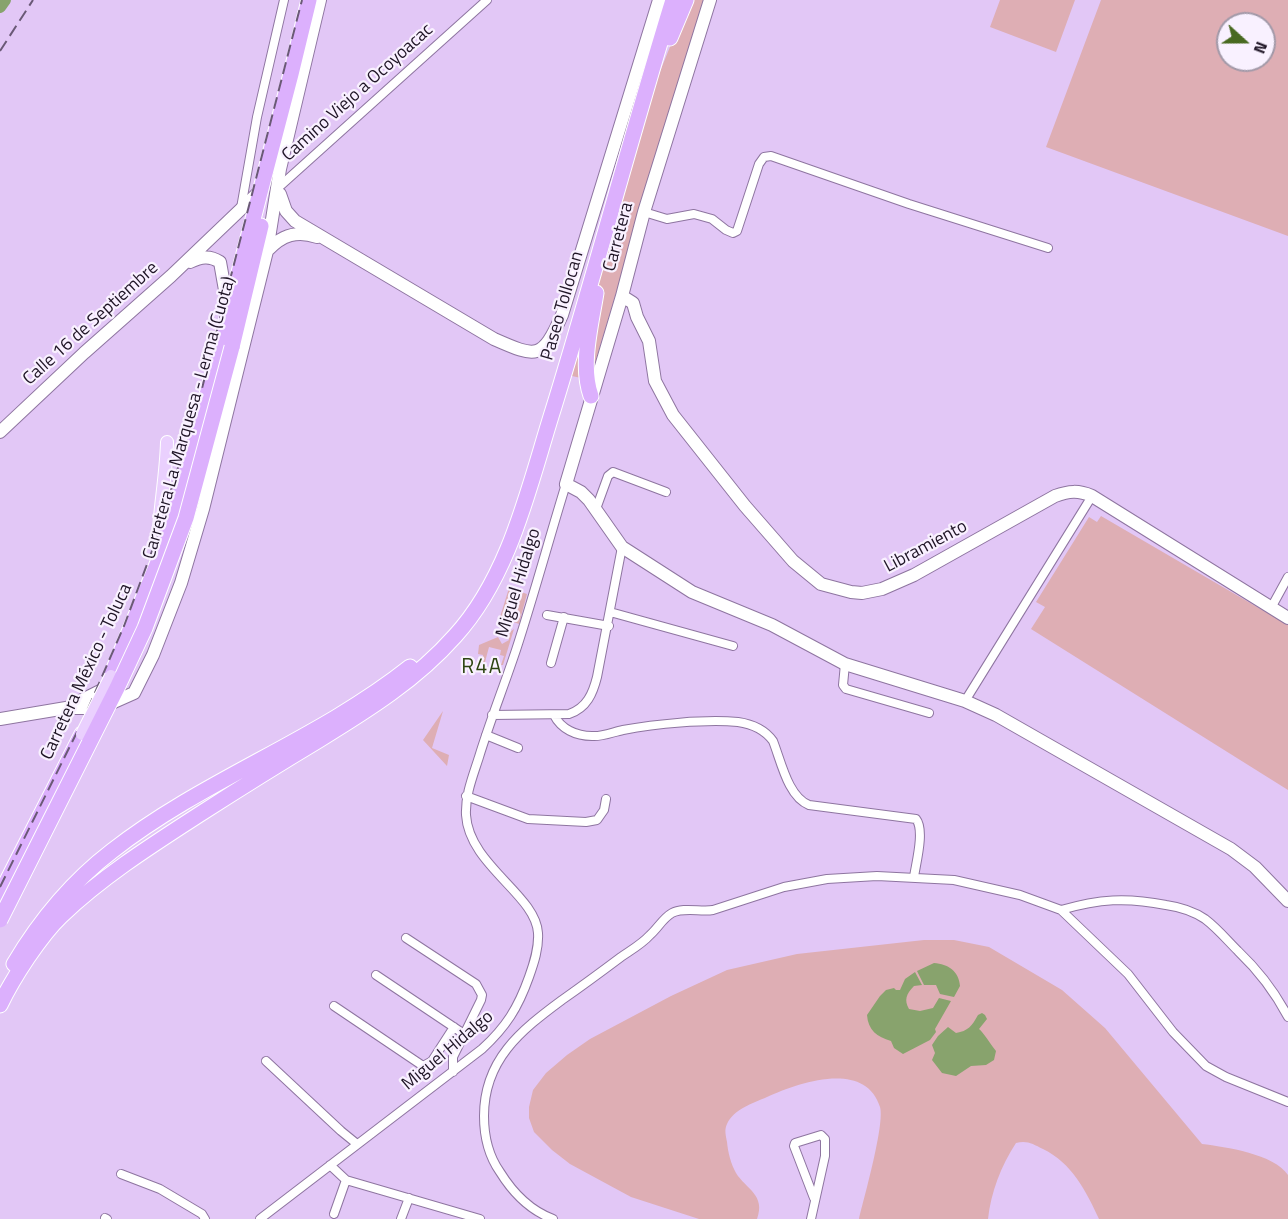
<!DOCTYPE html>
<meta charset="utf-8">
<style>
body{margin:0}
#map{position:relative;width:1288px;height:1219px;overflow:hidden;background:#e2c7f6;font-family:"Titillium Web",sans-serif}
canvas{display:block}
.north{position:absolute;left:1216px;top:12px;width:60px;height:60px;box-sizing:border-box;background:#f9f1ff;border:2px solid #a299a8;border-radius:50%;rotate:111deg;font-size:16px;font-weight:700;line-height:24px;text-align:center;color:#1f1526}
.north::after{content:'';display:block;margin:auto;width:21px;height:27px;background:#486920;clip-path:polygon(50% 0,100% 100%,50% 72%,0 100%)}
</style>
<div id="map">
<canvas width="1288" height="1219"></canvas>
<div class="north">N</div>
</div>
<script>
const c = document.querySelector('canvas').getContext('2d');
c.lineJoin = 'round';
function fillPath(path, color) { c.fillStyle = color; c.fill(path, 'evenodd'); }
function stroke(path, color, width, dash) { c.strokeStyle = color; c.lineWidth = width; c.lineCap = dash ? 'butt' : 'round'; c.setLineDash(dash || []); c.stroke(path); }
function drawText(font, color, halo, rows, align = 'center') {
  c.font = font + ' "Titillium Web",sans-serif'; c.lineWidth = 4.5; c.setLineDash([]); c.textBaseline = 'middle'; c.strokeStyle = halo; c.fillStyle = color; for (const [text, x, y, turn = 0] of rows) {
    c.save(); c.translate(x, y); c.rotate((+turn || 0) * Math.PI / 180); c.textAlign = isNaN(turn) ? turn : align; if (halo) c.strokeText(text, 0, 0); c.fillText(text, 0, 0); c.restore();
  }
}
const green = new Path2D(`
 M689,0H704L592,373L581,378L572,376L569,369L602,244L661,69Z
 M1000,0H1075L1056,52L990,27Z
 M1101,0H1288V236L1046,147ZM1228,24H1264V60H1228Z
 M1101,516L1288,625V790L1031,629L1045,607L1036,602L1089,517L1097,522Z
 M509,588L527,594L519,624L500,617Z
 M514,629L503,665H501L504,656L500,655L501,650L489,647L485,662H482L483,655L478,654L479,645L498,637L502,644L509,640L507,634Z
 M443,711L432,748L449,755L447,766L423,740Z
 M924,940H954L989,947L1062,990L1105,1028L1202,1144C1226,1147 1274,1154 1288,1175V1219H1099C1086,1191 1072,1163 1043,1149C1033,1144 1027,1140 1016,1143C1001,1166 991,1192 988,1219H859C864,1198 885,1124 880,1107C865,1059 798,1083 767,1097C753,1103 734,1109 727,1124C724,1130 726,1136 727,1142C728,1153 731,1164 736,1173C746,1189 766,1195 757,1219H699L631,1197L570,1164L552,1150L534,1132L529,1118V1107L533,1090L546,1073L567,1055L590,1039L671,996L727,970L797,954Z`);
const water = new Path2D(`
 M934,963C948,964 959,971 960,986L954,997L940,994L936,985H924L917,971Z
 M915,972L922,985L914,986C906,994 904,1000 909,1009L920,1011L933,1008L939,998L951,1001L935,1029L936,1032L930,1040L903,1054L894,1048L891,1041C877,1037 868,1030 867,1015L880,996L886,990L894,988L896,990H900L905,979Z
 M982,1013L985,1015L987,1019L979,1029C983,1032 992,1046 996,1051L994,1060L986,1065L971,1066L956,1076L942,1073L932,1060L935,1053L932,1045L938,1036L948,1027L956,1033C968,1031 972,1026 978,1015Z`);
const river = new Path2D(`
 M0,7L5,0`);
const street = new Path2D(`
 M279,187L487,0
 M241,208L257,117L284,0
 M644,212L667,219L694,214L712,219L726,230L733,233L737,231L759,164L764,157L771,156L909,204L1048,248
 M596,509L608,476L613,472L666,492
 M1271,608L1288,577
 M610,612L733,646
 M547,615L609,626
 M551,663L564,617
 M845,664L843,685L846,689L929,713
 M965,701L1092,496
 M492,715L569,714C587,708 593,693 597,677L622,547
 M554,715C561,729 576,736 592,736C602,737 613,732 623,730C655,724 705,719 738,722C752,724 765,730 773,741C781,761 788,797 809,805L916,819C925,830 916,863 914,877
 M486,735L518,748
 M466,796L528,819L586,822L597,820L604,810L606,799
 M1061,910C1099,899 1126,897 1166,905C1180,907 1193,911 1205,919C1217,928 1227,940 1238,951C1258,970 1275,992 1288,1017
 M406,938L476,984L482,995L481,1000L453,1057V1072
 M376,975L464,1034
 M334,1006L423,1066L432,1061L454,1027
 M266,1061L341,1131L357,1144
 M330,1165L346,1180L480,1219
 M121,1174L160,1189L202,1214L205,1219
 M334,1214L346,1180
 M105,1218L107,1219
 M260,1219L482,1049C506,1027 518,1008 529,977C534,963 539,948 538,933C536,895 469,865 466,815C465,795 473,776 479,757C490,721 504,686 516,650C534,595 549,539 566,484
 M401,1219L409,1198
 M553,1219C529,1210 513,1193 500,1172C488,1155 484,1136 484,1116C484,1060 520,1031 562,1000C582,986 601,972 621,957C631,950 642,944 650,935C658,928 663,918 672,913C683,907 701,912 713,910L784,887L827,879L877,876L954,880L1020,895L1061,910L1128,974L1173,1032L1206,1066L1226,1077L1288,1102
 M811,1219L825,1156V1139L821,1135L795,1143L794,1146L814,1198`);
const secondary = new Path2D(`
 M710,0L644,212L622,296L566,484L581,492L589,500L622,547L692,592L772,625L845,664L965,701L996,715L1231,849L1255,867L1288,901
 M280,194L286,211L295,221L494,339C537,358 542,360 562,315L659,0
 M268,250C282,235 297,230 317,237
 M190,262C201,257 209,255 220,262L228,307
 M622,296L633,303L637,317L649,341L655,381L673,415L745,506L793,561L821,584L851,592L862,593L882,589L914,575L1055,496C1069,491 1078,490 1092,496L1288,618
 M0,432L84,353L171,276L261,190
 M70,706L108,687
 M0,719L66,708H91L107,705L134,693L153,655L181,583L203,509L267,251L280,169L320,0`);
const primary = new Path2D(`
 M158,551C158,515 166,479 167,442`);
const highway = new Path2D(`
 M670,38L686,0
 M232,347L261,226
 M591,396C580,365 591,325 596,293
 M111,676L158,562L197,433L291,74L309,0
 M0,895L82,734
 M14,964C39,922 73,881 112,851C204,779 318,740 410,667
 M0,1005C13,978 40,936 61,916C103,876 152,845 200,814C239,789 279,764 319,740C368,710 416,680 455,636C510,576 529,486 553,410C595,274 631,136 673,0`);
const rail = new Path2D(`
 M0,51L33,0
 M0,887L84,718L124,626L155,543L200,396L302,0`);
const primaryBridge = new Path2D(`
 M82,734L111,676`);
const highwayBridge = new Path2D(`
 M0,920L117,688L145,628L186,518L232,347`);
const streetNames = [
 ["Camino Viejo a Ocoyoacac",358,93,-42],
 ["Carretera",619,237,-75],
 ["Paseo Tollocan",563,306,-74],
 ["Calle 16 de Septiembre",91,324,-42],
 ["Carretera La Marquesa - Lerma (Cuota)",190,418,-74],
 ["Libramiento",926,547,-28],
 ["Miguel Hidalgo",519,583,-73],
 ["Carretera México - Toluca",87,672,-65],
 ["Miguel Hidalgo",448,1051,-40]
];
const quarterNames = [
 ["R4A",482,668]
];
fillPath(green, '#deaeb4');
fillPath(water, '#88a36d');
stroke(river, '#88a36d', 12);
stroke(street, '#8e75a0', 10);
stroke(secondary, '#8e75a0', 14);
stroke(primary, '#fff', 14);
stroke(highway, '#fff', 17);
stroke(street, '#fff', 8);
stroke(secondary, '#fff', 12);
stroke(primary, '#ead0fe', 12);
stroke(highway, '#dcb0fd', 15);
stroke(rail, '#6a5976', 2, [12, 6]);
stroke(primaryBridge, '#fff', 14, []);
stroke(highwayBridge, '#fff', 17, []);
stroke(primaryBridge, '#ead0fe', 12);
stroke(highwayBridge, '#dcb0fd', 15);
drawText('18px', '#1f1526', '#f9f1ff', streetNames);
c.letterSpacing = '1.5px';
drawText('21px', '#2d4411', '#f9f1ff', quarterNames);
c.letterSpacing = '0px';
</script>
